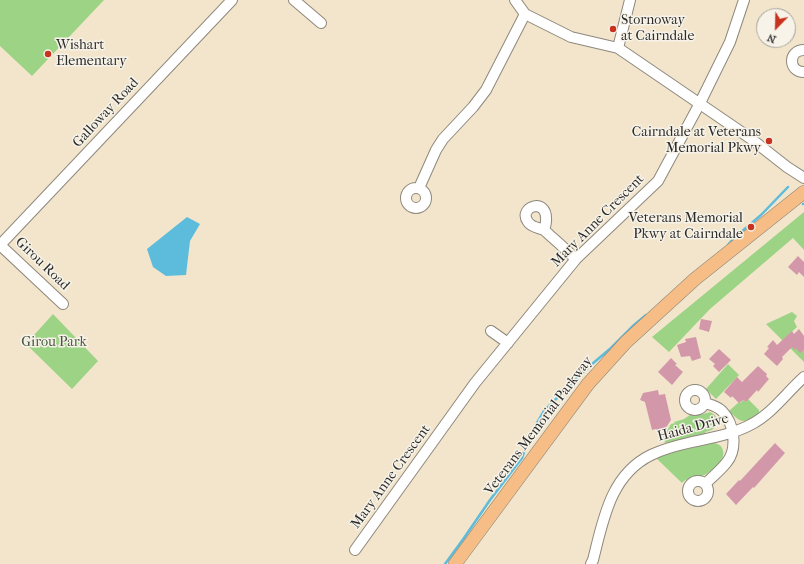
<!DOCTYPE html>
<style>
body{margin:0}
#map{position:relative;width:804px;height:564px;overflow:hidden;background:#f2e5cc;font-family:"IM FELL French Canon",serif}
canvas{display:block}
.north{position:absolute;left:756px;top:8px;width:40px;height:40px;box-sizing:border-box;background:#f7f3e8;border:1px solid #a5a39c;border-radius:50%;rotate:203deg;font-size:11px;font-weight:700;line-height:16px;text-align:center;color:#2b2b2b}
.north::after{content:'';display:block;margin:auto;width:14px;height:18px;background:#c8321e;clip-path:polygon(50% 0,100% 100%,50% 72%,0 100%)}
</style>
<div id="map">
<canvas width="804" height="564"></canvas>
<div class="north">N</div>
</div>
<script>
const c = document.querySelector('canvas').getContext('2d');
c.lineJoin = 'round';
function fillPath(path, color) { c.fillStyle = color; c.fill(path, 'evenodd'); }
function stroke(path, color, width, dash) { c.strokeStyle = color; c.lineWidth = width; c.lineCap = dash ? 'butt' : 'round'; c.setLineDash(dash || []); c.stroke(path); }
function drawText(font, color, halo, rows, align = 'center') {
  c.font = font + ' "IM FELL French Canon",serif'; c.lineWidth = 3; c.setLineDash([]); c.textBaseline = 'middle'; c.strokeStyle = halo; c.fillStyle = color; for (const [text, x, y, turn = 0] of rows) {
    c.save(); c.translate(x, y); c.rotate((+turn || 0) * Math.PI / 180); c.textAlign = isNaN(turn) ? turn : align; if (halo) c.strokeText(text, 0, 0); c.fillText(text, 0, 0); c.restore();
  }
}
const green = new Path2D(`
 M0,0H104L32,76L0,46Z
 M804,212V250L793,238L710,309L669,352L652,337Z
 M792,312L797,316L794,321L797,327L785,338L795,349L796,348L804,350V362L766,324Z
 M53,314L98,361L72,389L26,344Z
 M728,364L739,375L716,399L706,389Z
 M748,399L759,410V413C744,423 743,425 729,411L739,402L740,403L743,400L746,402Z
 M710,412C723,418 718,430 705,432L706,434L665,443L662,429L667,428L668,429L671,424L675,423L674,422L684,419L690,415L696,416Z
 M714,443C719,444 722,446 723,451C726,460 710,473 702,476C695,479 688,476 682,483L656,458L679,451Z`);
const water = new Path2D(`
 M187,217L200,224L190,241L186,275L166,276L153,267L147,249Z`);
const stream = new Path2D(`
 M803,204H804
 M728,245L733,239L761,215L788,187
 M445,564L464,538L490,500L522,458L530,435L544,411L585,370L611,348L634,325L646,315`);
const building = new Path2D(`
 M798,256L804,262V277L799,272L797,275L788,267Z
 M701,319L712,321L709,332L699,329Z
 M799,329L804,336V350L800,353L796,348L795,350L792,347L782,357L783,359L777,366L764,354L769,348L767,347L773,340L777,345L792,331L794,334Z
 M696,337L701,358L692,361L690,356L681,357L677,345L686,342L685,339Z
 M719,349L731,360L719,372L713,366L715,364L709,359Z
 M671,358L677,364L675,365L683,372L672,385L658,372Z
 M758,366L767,374L766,376L769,379L758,392L757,390L746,402L743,400L739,403L732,396L731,398L724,392L737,377L742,382Z
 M658,390L659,395L665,394L671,420L665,429L656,431V429L652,430L645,402L640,400L643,393Z
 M775,443L785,453L754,488L753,487L736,505L726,494L739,480L740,481Z`);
const minor = new Path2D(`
 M294,0L321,23
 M515,0L525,14L571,37L618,48L750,138L787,167L804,178
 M618,48L630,0
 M804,50C788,50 788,72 804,72
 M419,188L436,150L443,139L473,107L486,90L525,14
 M406 198a10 10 0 1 1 20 0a10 10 0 1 1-20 0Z
 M544,230C545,227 546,224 546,221C548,196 517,207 528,222C532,228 538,227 544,230C547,232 550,236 553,238C561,245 568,252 576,259
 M0,245L232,0
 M0,245L63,304
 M491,331L508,343
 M685 400a10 10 0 1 1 20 0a10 10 0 1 1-20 0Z
 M688 491a10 10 0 1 1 20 0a10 10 0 1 1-20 0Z
 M705,484C712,477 721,470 727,462C738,448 734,423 722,411C717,406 711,405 705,403
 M355,550L475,383L576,259L658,181L700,103L730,42L744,0
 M591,564L593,560C603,521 610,475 651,455C663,449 675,446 688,443C709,438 731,435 750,425C772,414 786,393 804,377`);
const major = new Path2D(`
 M455,564L588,384L626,342L695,279L804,192`);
const markers = [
 [613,29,4,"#c8321e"],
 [48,54,4,"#c8321e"],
 [769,141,4,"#c8321e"],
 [751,227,4,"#c8321e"]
];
const poiNames = [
 ["Stornoway",621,21],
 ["at Cairndale",621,37],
 ["Wishart",56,46],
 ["Elementary",56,62],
 ["Cairndale at Veterans",761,133,"right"],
 ["Memorial Pkwy",761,149,"right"],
 ["Veterans Memorial",743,219,"right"],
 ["Pkwy at Cairndale",743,235,"right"]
];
const streetNames = [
 ["Galloway Road",106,113,-47],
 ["Mary Anne Crescent",598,221,-45],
 ["Girou Road",42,264,44],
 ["Veterans Memorial Parkway",539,426,-53],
 ["Haida Drive",693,428,-15],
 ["Mary Anne Crescent",391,477,-54]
];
const parkNames = [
 ["Girou Park",54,343]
];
fillPath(green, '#9cd385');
fillPath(water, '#5dbcdb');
stroke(stream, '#5dbcdb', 2.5);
fillPath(building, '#d397aa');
stroke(minor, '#8e887c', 12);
stroke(major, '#8e887c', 14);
stroke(minor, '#fff', 10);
stroke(major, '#f6be86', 13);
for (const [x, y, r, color] of markers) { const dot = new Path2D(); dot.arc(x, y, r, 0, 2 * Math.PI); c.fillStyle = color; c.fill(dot); stroke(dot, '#f7f3e8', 1.5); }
drawText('14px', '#2b2b2b', '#f7f3e8', poiNames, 'left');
drawText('14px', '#2b2b2b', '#f7f3e8', streetNames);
drawText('14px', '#475542', '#f7f3e8', parkNames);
</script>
